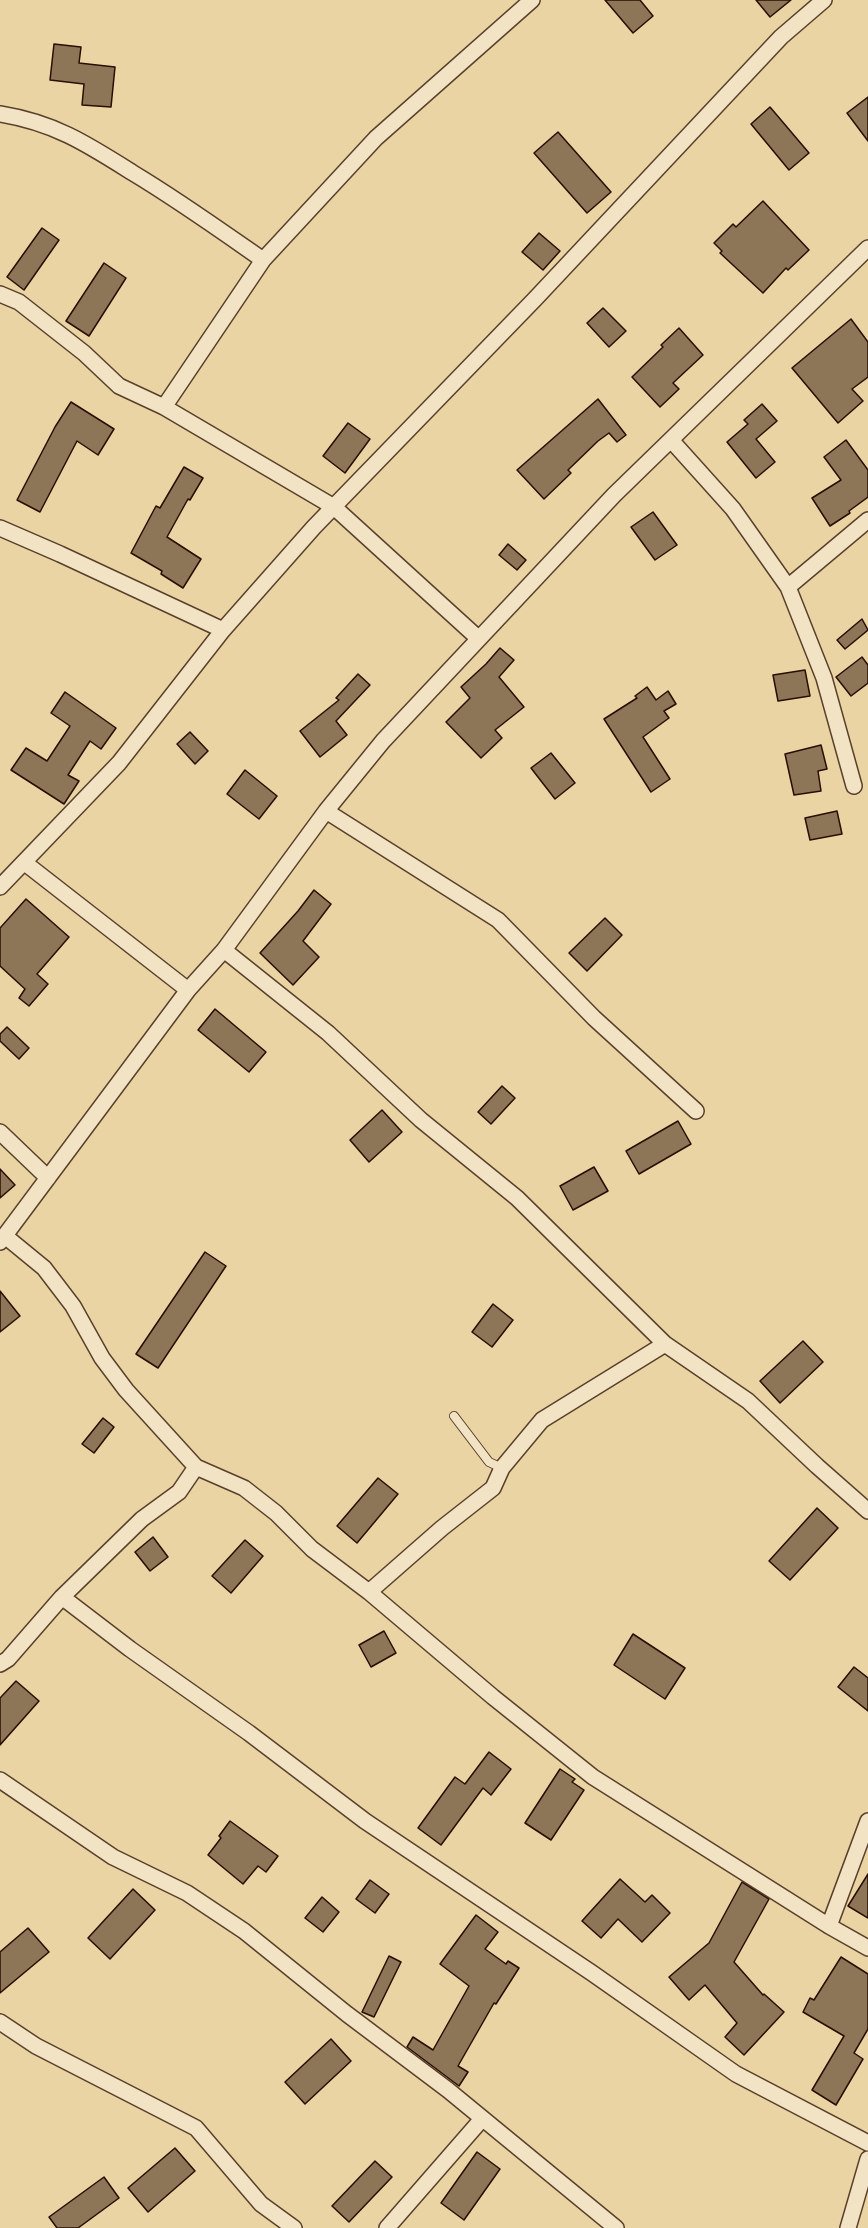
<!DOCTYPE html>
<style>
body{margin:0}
canvas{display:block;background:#ead4a4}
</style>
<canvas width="868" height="2228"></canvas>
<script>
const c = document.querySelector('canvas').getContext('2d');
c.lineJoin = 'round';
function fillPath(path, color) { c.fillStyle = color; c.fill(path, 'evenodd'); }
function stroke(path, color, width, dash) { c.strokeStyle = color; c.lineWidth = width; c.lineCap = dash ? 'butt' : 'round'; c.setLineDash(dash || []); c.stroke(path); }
const building = new Path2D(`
 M605,0H640L653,16L633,33Z
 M756,0H791L770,17Z
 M54,44L81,47L79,63L115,67L111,107L82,105L84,84L50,80Z
 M868,97V141L847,113Z
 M770,107L809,153L789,170L751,124Z
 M558,132L611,192L587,213L534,153Z
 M763,201L809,250L788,270L786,268L763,293L720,253L722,251L714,243L733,224L736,227Z
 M42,228L59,240L24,290L7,277Z
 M539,233L560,251L543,270L522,252Z
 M104,263L126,278L89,336L66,321Z
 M603,308L626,331L609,347L587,323Z
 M851,319L868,342V377L852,389L863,401L838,423L792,368Z
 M679,328L703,355L673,383L679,389L660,407L632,377L663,347L661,345Z
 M598,399L626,435L617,442L609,433L598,441L568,470L571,473L544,499L517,470Z
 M71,402L114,429L98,455L77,441L40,512L17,500L55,427Z
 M762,404L777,421L756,439L775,462L756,478L727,442L748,424L744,420Z
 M348,423L370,439L345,473L323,456Z
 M846,440L868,470V497L849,511L850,513L830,526L812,498L841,480L824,457Z
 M184,467L203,478L190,500L188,499L167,537L201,559L183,588L161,574L162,571L131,553L156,506L160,508Z
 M653,512L677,545L655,560L631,527Z
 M508,544L526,560L517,570L499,555Z
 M862,619L868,630L845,649L837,640Z
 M500,648L514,660L499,677L524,707L495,730L502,738L481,758L446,722L470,698L461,687L486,664Z
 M862,657L868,665V683L851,696L836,677Z
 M805,670L810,696L778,701L773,675Z
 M358,674L370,685L336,721L347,735L320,757L300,731L339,700L336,698Z
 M647,687L656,700L668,691L676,704L664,711L669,718L643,737L670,779L651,792L604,719L637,698L635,696Z
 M65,692L116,728L101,749L90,741L68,775L79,781L64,804L11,770L26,748L47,761L70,726L51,713Z
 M190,732L208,751L195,764L177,744Z
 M821,745L827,769L818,771L821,791L794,795L785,754Z
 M551,753L575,783L555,799L531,768Z
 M245,770L277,796L259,819L227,794Z
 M837,811L842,834L810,840L805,818Z
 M314,890L331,904L303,941L319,957L293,985L260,953L298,911Z
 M26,899L69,937L37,974L48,984L29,1006L19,998L25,989L0,966V928Z
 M605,918L622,935L587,971L569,953Z
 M215,1009L266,1052L249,1072L198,1030Z
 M7,1027L29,1048L19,1059L0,1041V1034Z
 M502,1086L515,1098L491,1124L478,1112Z
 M382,1110L402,1132L369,1162L350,1140Z
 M678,1121L691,1144L639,1174L626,1151Z
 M594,1167L608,1191L573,1210L560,1186Z
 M0,1169L15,1185L0,1198Z
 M205,1252L226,1266L158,1368L136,1354Z
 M0,1291L20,1316L0,1332Z
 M493,1304L513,1320L492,1347L472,1332Z
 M803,1341L823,1362L780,1403L760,1381Z
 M103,1418L114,1427L94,1453L82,1444Z
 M378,1478L398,1494L357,1543L337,1526Z
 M817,1508L838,1528L790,1580L769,1561Z
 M153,1537L168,1557L150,1571L135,1552Z
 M245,1540L263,1556L231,1593L212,1576Z
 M384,1631L396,1653L371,1667L359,1645Z
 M633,1634L685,1668L665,1699L614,1665Z
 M854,1667L868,1678V1711L838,1687Z
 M16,1681L39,1701L0,1745V1698Z
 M489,1752L511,1769L491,1795L483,1788L441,1845L418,1828L455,1777L465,1784Z
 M560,1769L575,1779L572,1782L584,1790L551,1840L525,1823Z
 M230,1821L278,1856L266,1872L258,1866L243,1884L208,1855L221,1838L219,1836Z
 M868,1874V1918L848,1906Z
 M620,1879L645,1902L652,1895L670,1913L642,1942L618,1919L601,1938L582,1921Z
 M370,1880L389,1894L375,1913L356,1899Z
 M742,1882L769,1899L734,1962L763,1995L764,1994L784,2012L744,2055L725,2037L737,2023L705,1985L689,2000L669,1977L709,1943Z
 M133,1889L155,1910L110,1959L88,1938Z
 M322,1897L339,1912L323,1932L305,1918Z
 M476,1915L498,1932L485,1949L506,1964L508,1961L519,1968L496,2004L494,2003L458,2066L468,2072L459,2086L407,2047L413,2037L433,2050L469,1986L440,1964Z
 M28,1928L49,1952L0,1993V1952Z
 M389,1956L401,1962L374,2017L362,2012Z
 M841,1957L868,1974V2029L854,2053L863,2059L836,2105L812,2090L844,2036L803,2012L810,1998L814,2000Z
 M331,2039L351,2061L305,2104L285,2082Z
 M175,2148L195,2171L148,2212L128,2188Z
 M477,2152L500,2169L464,2220L441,2203Z
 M375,2161L392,2177L349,2222L332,2206Z
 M104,2177L119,2198L78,2228H57L49,2217Z`);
const service = new Path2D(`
 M454,1416L489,1462L502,1468`);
const minor = new Path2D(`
 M0,114C55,123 87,144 133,173C178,200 220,230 263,260
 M0,294L19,302L84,353L119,386L164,407
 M671,440L733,509L788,587L824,678L854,786
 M0,528L60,554L223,630
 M788,587L868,520
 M479,639L334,507L164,407L263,260L376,138L532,0
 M326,811L498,920L594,1018L696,1111
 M25,863L188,990
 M0,887L119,763L223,630L314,527L535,299L781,37L824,0
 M224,950L328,1033L421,1120L517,1198L665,1344L748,1401L817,1466L868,1511
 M0,1132L48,1178
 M5,1236L44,1268L73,1306L102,1358L126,1390L196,1467L244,1488L276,1513L312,1549L369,1592L493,1697L593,1777L829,1926L868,1948
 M0,1242L188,990L224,950L326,811L383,741L614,495L868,248
 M369,1592L442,1528L493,1488L502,1468L542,1420L665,1344
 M62,1597L130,1649L249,1733L365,1821L592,1973L736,2074L868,2143
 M0,1664L8,1659L62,1597L142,1519L179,1492L196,1467
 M0,1780L113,1857L187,1893L244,1931L347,2014L448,2090L616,2228
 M829,1926L868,1821
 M0,2022L36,2046L196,2128L261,2204L294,2228
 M387,2228L482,2119
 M848,2228L868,2159`);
fillPath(building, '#8d7557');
stroke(building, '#290e03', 1.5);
stroke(service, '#59402b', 10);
stroke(minor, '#59402b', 18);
stroke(service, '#f1e3c4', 8);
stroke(minor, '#f1e3c4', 15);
</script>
